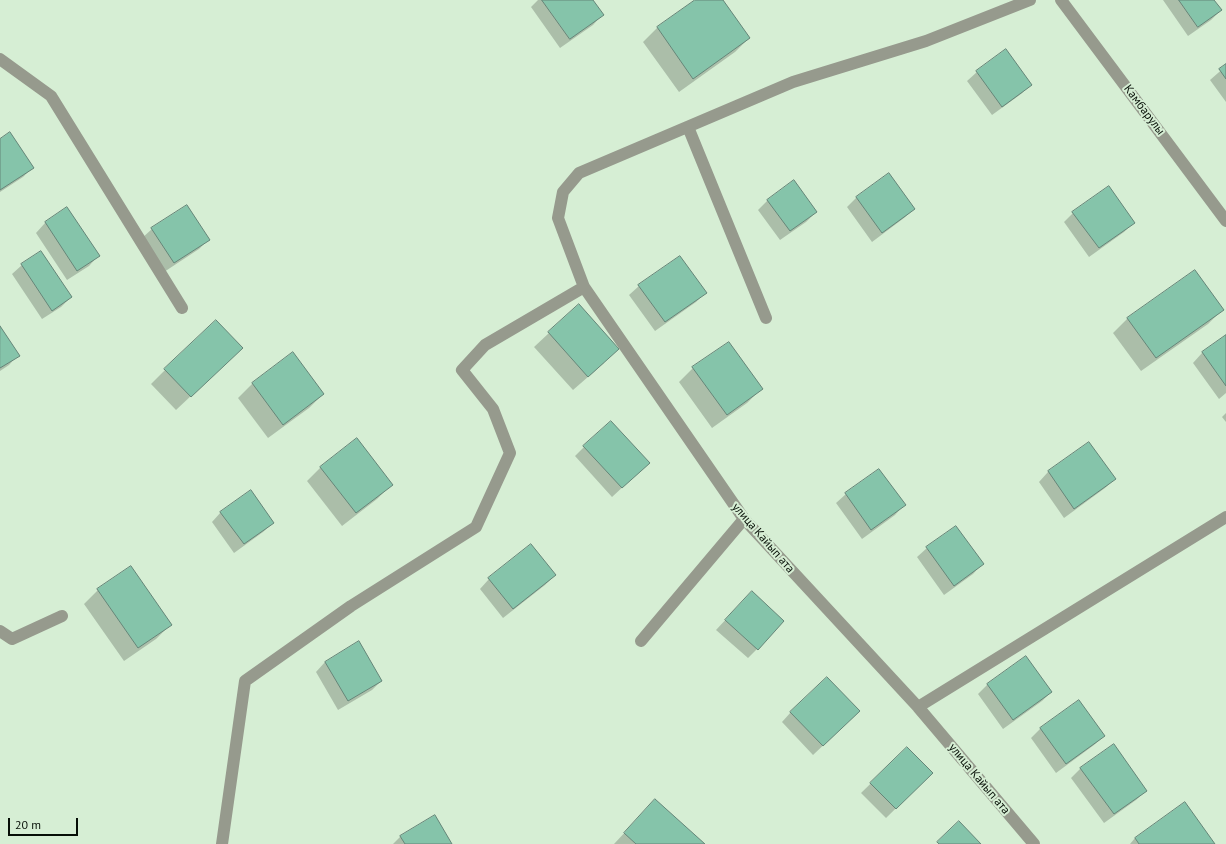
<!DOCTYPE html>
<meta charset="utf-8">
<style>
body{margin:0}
#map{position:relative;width:1226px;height:844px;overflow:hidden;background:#d6eed4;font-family:"PT Sans",sans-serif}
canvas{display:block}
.scale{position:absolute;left:8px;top:818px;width:70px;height:18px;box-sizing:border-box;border:2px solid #060e06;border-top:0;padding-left:5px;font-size:12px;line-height:14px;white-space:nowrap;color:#060e06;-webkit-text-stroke:3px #d6eed4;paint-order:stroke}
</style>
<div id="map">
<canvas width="1226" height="844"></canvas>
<div class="scale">20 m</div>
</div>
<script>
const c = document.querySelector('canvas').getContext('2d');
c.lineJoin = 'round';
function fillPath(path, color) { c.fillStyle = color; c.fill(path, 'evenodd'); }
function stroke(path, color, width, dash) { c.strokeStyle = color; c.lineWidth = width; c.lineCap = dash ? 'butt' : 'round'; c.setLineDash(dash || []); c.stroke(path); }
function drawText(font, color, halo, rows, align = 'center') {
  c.font = font + ' "PT Sans",sans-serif'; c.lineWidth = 4; c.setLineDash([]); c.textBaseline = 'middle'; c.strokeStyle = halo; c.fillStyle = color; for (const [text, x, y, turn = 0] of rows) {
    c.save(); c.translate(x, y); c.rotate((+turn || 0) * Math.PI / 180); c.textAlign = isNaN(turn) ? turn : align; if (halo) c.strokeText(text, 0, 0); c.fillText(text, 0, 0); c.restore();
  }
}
const shadow = new Path2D(`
 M538,0H592L602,15L593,25L560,48L531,7Z
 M697,0H721L749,38L735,52L679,92L643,42L657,28Z
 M1163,0H1213L1221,10L1211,20L1188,36Z
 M1226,66V102L1210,80Z
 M977,72L1031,85L1021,94L992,115L967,81Z
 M0,140L32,168L23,177L0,192Z
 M857,197L914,209L904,218L872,242L847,207Z
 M768,200L816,212L806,222L780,240L758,210Z
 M67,208L98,256L89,266L67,280L36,233L45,223Z
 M1073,213L1133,223L1124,232L1089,257L1064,222Z
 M152,229L208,240L199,249L164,272L142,238Z
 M679,257L705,293L696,302L655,331L629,295L639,286Z
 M22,265L71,297L61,307L42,319L12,274Z
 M579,305L604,363L573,390L534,347Z
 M1222,310L1208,324L1141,371L1113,333L1128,318Z
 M0,328L18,355L9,365L0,371Z
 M1226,336V393L1219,399L1193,363L1202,353Z
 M293,353L323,394L309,408L268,438L238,398L252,384Z
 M227,362L176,410L151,384L165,370Z
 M693,368L761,389L747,403L712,428L679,382Z
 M1226,413V422L1222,417Z
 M1089,443L1115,479L1105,488L1064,518L1039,482L1048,472Z
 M584,447L639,472L612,497L575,456Z
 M321,467L391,485L377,499L342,526L307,481Z
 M846,494L904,505L895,515L862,539L836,503Z
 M221,512L273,523L263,532L234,553L212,522Z
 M927,548L982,564L973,574L944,595L917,557Z
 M555,575L545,585L503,618L480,589L489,579Z
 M98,590L170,625L156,639L124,661L84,604Z
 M742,602L757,649L748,658L716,630Z
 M1026,657L1051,692L1042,701L1003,729L978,694L987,685Z
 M325,662L381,681L372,690L338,710L316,672Z
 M1079,701L1104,736L1094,745L1056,773L1031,738L1040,729Z
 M791,712L849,721L813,755L782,722Z
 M907,748L932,773L886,818L861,793Z
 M1081,768L1146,791L1136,800L1104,823L1071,778Z
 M655,800L703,844H614Z
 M401,836L451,844H393Z
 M1135,838L1214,844H1130Z`);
const building = new Path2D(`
 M542,0H593L604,15L570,39Z
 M695,0H723L750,38L693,79L657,27Z
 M1179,0H1214L1222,10L1198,27Z
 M1006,49L1032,85L1002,107L976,71Z
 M1226,64V79L1219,69Z
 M10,132L34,168L0,190V139Z
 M889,173L915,209L882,233L856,197Z
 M794,180L817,212L790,231L767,200Z
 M1109,186L1135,223L1099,248L1072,212Z
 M187,205L210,240L174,263L151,228Z
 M67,207L100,256L77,271L45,222Z
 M41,251L72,297L52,311L21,264Z
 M680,256L707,293L665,322L638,285Z
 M1195,270L1224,310L1156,358L1127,318Z
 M579,304L619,349L588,377L548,332Z
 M216,320L243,348L191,397L164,369Z
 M0,326L20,356L0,368Z
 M1226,335V386L1202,352Z
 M729,342L763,389L727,415L692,367Z
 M293,352L324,394L283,425L252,383Z
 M611,421L650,463L622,488L583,446Z
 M357,438L393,485L356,513L320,467Z
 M1089,442L1116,479L1074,509L1048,471Z
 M879,469L906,505L871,530L845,493Z
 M251,490L274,523L244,544L220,512Z
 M956,526L984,564L954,586L926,547Z
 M531,544L556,575L513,609L488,578Z
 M131,566L172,625L138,648L97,589Z
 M752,591L784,621L758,650L725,620Z
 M359,641L382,681L348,701L325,662Z
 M1026,656L1052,692L1013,720L987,684Z
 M827,677L860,711L823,746L790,712Z
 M1079,700L1105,736L1066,764L1040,728Z
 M1114,744L1147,791L1114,814L1080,768Z
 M907,747L933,773L896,809L870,783Z
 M655,799L705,844H636L624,833Z
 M1185,802L1215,844H1139L1135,838Z
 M435,815L452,844H405L400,836Z
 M959,821L981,844H939L937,842Z`);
const minor = new Path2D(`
 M1030,0L926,41L793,82L579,173L563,192L558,218L584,287L744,519L918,707L1034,844
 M1061,0L1226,221
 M0,59L51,96L182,308
 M688,127L766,318
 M0,631L12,639L62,616
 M641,641L744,519
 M918,707L1226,517
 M222,844L245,681L351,606L476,527L510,453L493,409L462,370L485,345L584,287`);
const streetNames = [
 ["Камбарулы",1144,110,53],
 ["улица Кайып ата",763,538,49],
 ["улица Кайып ата",979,779,50]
];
fillPath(shadow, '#0003');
fillPath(building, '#85c4aa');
stroke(building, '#658578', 1);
stroke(minor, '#969a8d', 12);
drawText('12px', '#060e06', '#d6eed4', streetNames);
</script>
